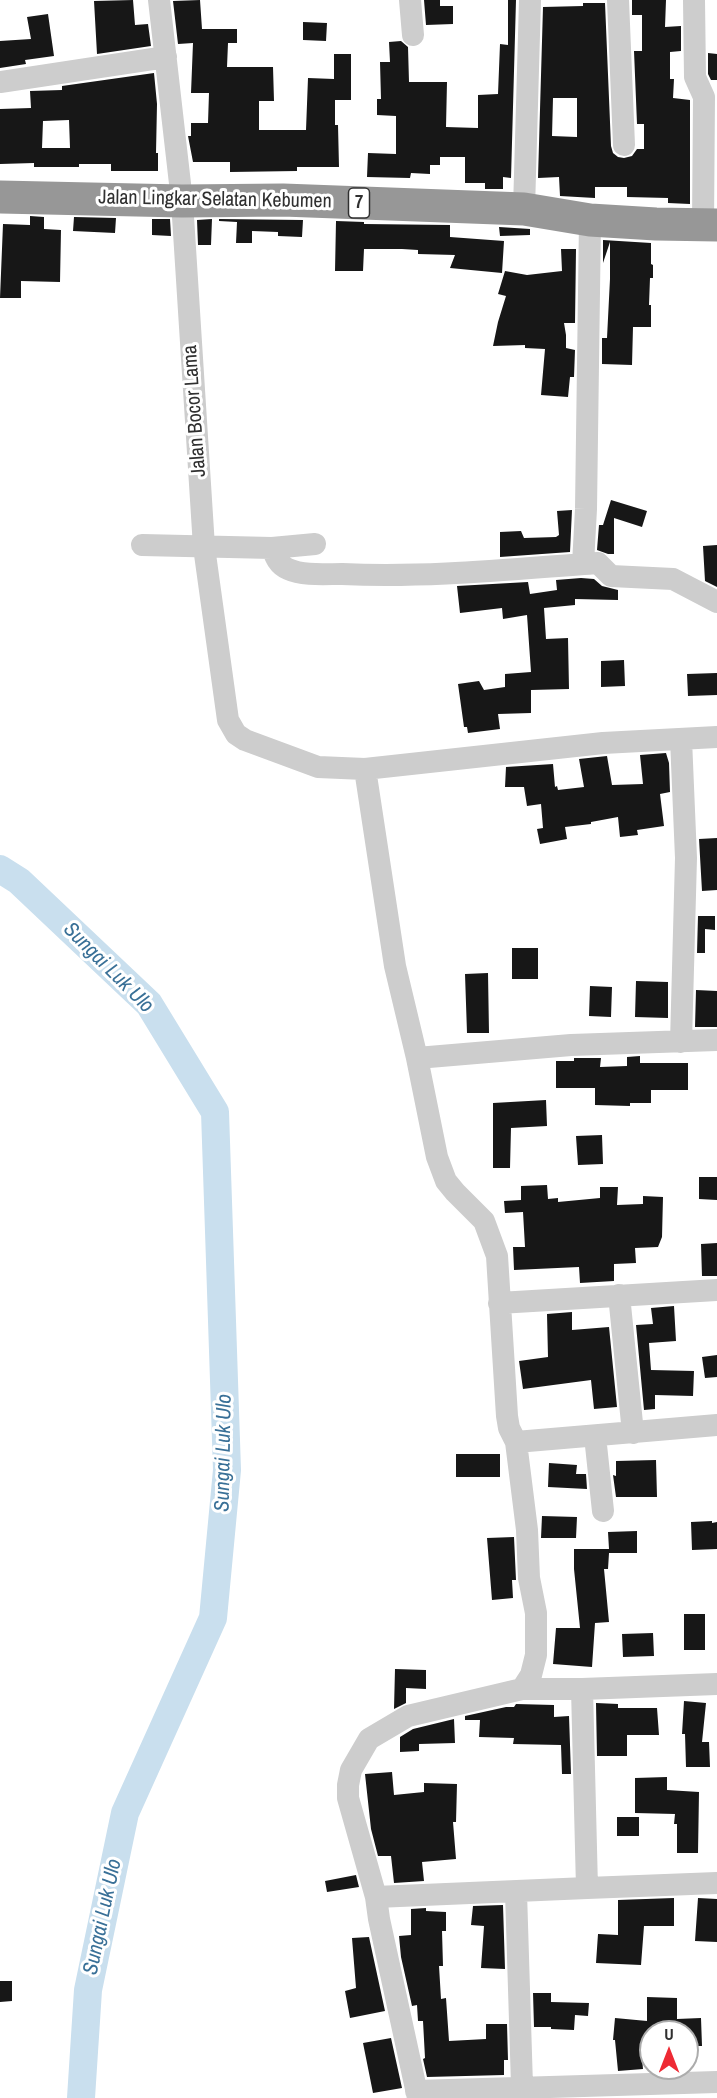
<!DOCTYPE html>
<style>
body{margin:0}
#map{position:relative;width:717px;height:2098px;overflow:hidden;background:#fff;font-family:"Archivo Narrow",sans-serif}
canvas{display:block}
.north{position:absolute;left:639px;top:2020px;width:60px;height:60px;box-sizing:border-box;background:#fff;border:2px solid #acacac;border-radius:50%;rotate:0deg;font-size:16px;font-weight:700;line-height:24px;text-align:center;color:#303030}
.north::after{content:'';display:block;margin:auto;width:21px;height:27px;background:#ee2a34;clip-path:polygon(50% 0,100% 100%,50% 72%,0 100%)}
</style>
<div id="map">
<canvas width="717" height="2098"></canvas>
<div class="north">U</div>
</div>
<script>
const c = document.querySelector('canvas').getContext('2d');
c.lineJoin = 'round';
function stroke(path, color, width, dash) { c.strokeStyle = color; c.lineWidth = width; c.lineCap = dash ? 'butt' : 'round'; c.setLineDash(dash || []); c.stroke(path); }
function fillPath(path, color) { c.fillStyle = color; c.fill(path, 'evenodd'); }
function drawText(font, color, halo, rows, align = 'center') {
  c.font = font + ' "Archivo Narrow",sans-serif'; c.lineWidth = 6; c.setLineDash([]); c.textBaseline = 'middle'; c.strokeStyle = halo; c.fillStyle = color; for (const [text, x, y, turn = 0] of rows) {
    c.save(); c.translate(x, y); c.rotate((+turn || 0) * Math.PI / 180); c.textAlign = isNaN(turn) ? turn : align; if (halo) c.strokeText(text, 0, 0); c.fillText(text, 0, 0); c.restore();
  }
}
const river = new Path2D(`
 M0,869L19,881L149,1004L215,1112L227,1470L213,1618L125,1813L88,1990L81,2098`);
const building = new Path2D(`
 M133,0L135,25L148,24L151,46L97,54L94,1Z
 M200,0L202,29H237V43H228L227,67H273L274,101H259V130H306L308,78L334,79V54H351V100H335V125H338L339,167H297V171L230,172V162H193L188,136H191V123H208L209,93H191L193,43L178,44L173,1Z
 M424,0H440V6H453V24L426,25Z
 M508,0H516L511,178L503,177V189H485V183H465V157H440V165H430V174L411,173L410,178L367,177L368,153L396,154V116L377,115V99H381L380,62H390L389,42L401,41L408,47L409,82H447L446,127L478,128V95L498,94L500,44L508,45Z
 M632,0H666L665,27L681,26V51L670,52V79H674L673,98L690,100V204L668,203V198L627,197V187H595V198L560,196L559,177L538,178L543,7L583,6V3H605L611,146L613,153L618,157L624,158L632,156L637,149H644V124H637L634,51H642V15H632ZM553,98H577V137L552,136Z
 M48,14L54,56L25,60L26,64L0,68V41L31,39L27,17Z
 M303,22L327,23L326,41L303,40Z
 M708,53L717,54V80H711L708,74Z
 M154,73L157,104L156,153H158V171H111V164H79V167H34V163L0,164V109L31,108L30,91L62,90V86ZM69,120L70,148H42L43,121Z
 M30,216L44,217V229L61,230L60,282L21,281V298H0L3,224L30,225Z
 M74,217L116,218L115,233L73,231Z
 M152,219H170L171,236L152,235Z
 M212,219L211,245H198L197,220Z
 M219,219L303,220L302,237L278,236V232L252,231V243H236L237,222L219,221Z
 M336,221L364,222V224L450,225V237L504,241L502,273L450,268L455,255L418,254V250L402,249H364L363,271H335Z
 M499,227L530,229V235L500,236Z
 M603,240L651,243V264L653,265V278H650L649,305H651V327H633L632,365L602,364V338H607L610,279V242L603,263Z
 M561,249H576L575,323H564L566,335V348L575,350L574,377H570L568,397L541,395L545,349L525,348V345L493,346L498,322L506,296L498,294L505,271L527,275L562,271Z
 M611,500L647,511L642,527L614,518V554H608L597,550L599,525H603Z
 M572,510L570,552L500,557V532L521,531L524,538L556,537L559,535L557,511Z
 M717,545V587L705,581L703,546Z
 M581,578L594,579L602,586L618,590V600L575,599V605L544,608L546,639L568,638L569,689L531,690V713L498,714L500,729L468,733L467,727H464L458,684L479,681L484,690L505,687V674L531,672L527,615L503,619L502,608L460,613L457,586L528,582L530,594L557,590L556,580Z
 M624,660L625,686L601,687V661Z
 M717,673V695L688,696L687,674Z
 M666,753L669,763L670,792L660,794L664,826L637,830L638,835L620,837L618,817L591,822V824L565,827L567,839L540,844L537,829L543,828L541,804L527,806L524,787H505L506,767L553,764L555,787L557,786L558,790L584,787L579,759L607,756L612,785L643,784L640,755Z
 M717,838V890L702,891L699,839Z
 M698,916H715V930L705,929V953H697Z
 M512,948H538V979H512Z
 M488,973L489,1033H467L465,974Z
 M636,981L668,982V1018L635,1017Z
 M590,986L612,987L611,1017L589,1016Z
 M696,990L717,991V1027H695Z
 M640,1056V1063H688V1090H651V1103H630V1106L595,1105V1088H556V1061H574V1058H601L600,1067L627,1066V1057Z
 M546,1100L547,1126L511,1128L510,1168H493V1103Z
 M602,1135L603,1164L578,1165L576,1136Z
 M699,1177H717V1200L699,1199Z
 M547,1185L548,1199L558,1198V1202L600,1198V1187H618L617,1205L643,1204V1196L663,1197L662,1237L658,1247L635,1248L636,1263L614,1264V1281L580,1283L579,1267L514,1270L513,1247H525L523,1212L505,1213L504,1201L521,1200V1186Z
 M717,1243V1276H702L701,1244Z
 M674,1306L676,1341L649,1343L651,1370L694,1371L693,1396L655,1395V1409L644,1410L636,1325L653,1324L651,1308Z
 M572,1312V1330L609,1327L617,1407L594,1409L591,1380L523,1389L519,1361L548,1357L547,1314Z
 M717,1355V1377L705,1378L702,1357Z
 M456,1454H500V1477H456Z
 M656,1460L657,1497H616L613,1475L616,1476V1461Z
 M549,1463L577,1465L576,1474H586L587,1489L548,1487Z
 M542,1516L577,1517L576,1538H541Z
 M712,1521V1523L717,1522V1549L692,1550L691,1522Z
 M637,1531V1553H609L608,1569H604L609,1622L595,1623L592,1667L553,1664L556,1628H580L574,1569V1549H609L608,1532Z
 M514,1537L516,1580H512L513,1598L492,1600L487,1538Z
 M684,1614H705V1650H684Z
 M653,1633L654,1656L623,1657L622,1634Z
 M395,1669L426,1670V1689L406,1688V1703L394,1709Z
 M684,1701L706,1703L702,1742H709L710,1767H686L685,1734H682Z
 M596,1703L618,1704V1708H657L659,1735H627V1756H597Z
 M516,1704L554,1705V1717L569,1716L571,1774H562L561,1745L513,1744L514,1738L479,1737L480,1720H465V1716L506,1707H514Z
 M454,1719L455,1743L419,1744V1751L400,1752V1737L413,1729Z
 M392,1772L394,1795L424,1792V1783L457,1784L456,1822H453L456,1859L422,1862L424,1881L394,1883L391,1856H378L371,1829L365,1774Z
 M667,1777V1790L699,1792L698,1853H677V1824H674L675,1814L635,1813V1778Z
 M617,1817H639V1836H617Z
 M356,1875L359,1887L327,1892L325,1881Z
 M674,1898V1926H644L641,1965L596,1963L598,1934L618,1935V1900Z
 M698,1898L717,1899V1942L695,1941Z
 M503,1905L505,1969L481,1968L484,1926L471,1925L473,1906Z
 M426,1908V1911L446,1912V1931H442L443,1966H439L441,1999L446,1998L449,2041L486,2039V2024H507L508,2060H504V2075L427,2077L423,2059L425,2058L423,2021H418L417,2005L412,2006L401,1957L399,1936L411,1935V1909Z
 M369,1937L385,2011L350,2018L345,1991L356,1988L352,1938Z
 M0,1981H12V2001L0,2002Z
 M533,1993H551V2002L589,2003L588,2016L575,2015L574,2030L551,2029V2027H534Z
 M647,1997L677,1998V2019L701,2018L702,2046H687V2032H651V2048H641L643,2069L618,2071L615,2040H613L615,2018L647,2021Z
 M391,2038L402,2088L373,2093L363,2043Z`);
const minor = new Path2D(`
 M159,0L182,201L204,547L228,720L236,734L245,740L318,767L365,769L395,966L417,1058L437,1157L446,1181L455,1192L484,1221L497,1256L507,1416L509,1428L516,1442L527,1530L529,1578L536,1613V1655L531,1675L522,1689L408,1716L369,1739L351,1770L348,1785V1798L376,1897L379,1919L418,2098
 M410,0L413,35
 M618,0L624,145
 M694,0L695,77L704,97L703,225
 M0,82L166,57
 M524,209L530,0
 M142,545L272,548L315,544
 M272,548C275,556 278,565 288,569C303,576 325,574 342,574C428,578 513,569 598,563L611,576L673,579L717,602
 M583,564L586,509L590,220
 M681,739L686,858L681,1042
 M365,769L603,743L717,737
 M417,1058L571,1045L717,1040
 M619,1295L633,1433
 M499,1303L717,1290
 M595,1436L603,1511
 M516,1442L717,1425
 M522,1689H582L717,1684
 M582,1689L587,1888L717,1883
 M516,1892L522,2086
 M376,1897L587,1888
 M416,2091L717,2082`);
const highway = new Path2D(`
 M0,197L182,201L283,200L524,209L590,220L656,224L717,225`);
const shields = [
 [359,203,21]
];
const shieldNames = [
 ["7",359,203]
];
const streetNames = [
 ["Jalan Lingkar Selatan Kebumen",215,200,1],
 ["Jalan Bocor Lama",195,411,-94]
];
const waterNames = [
 ["Sungai Luk Ulo",108,968,45],
 ["Sungai Luk Ulo",224,1453,-89],
 ["Sungai Luk Ulo",103,1917,-78]
];
stroke(river, '#c9dfee', 28);
fillPath(building, '#171717');
stroke(minor, '#cdcdcd', 22);
stroke(highway, '#979797', 33);
for (const [x, y, w] of shields) { const box = new Path2D(); box.roundRect(x - w / 2, y - 15, w, 30, 4.5); c.fillStyle = '#fff'; c.fill(box); stroke(box, '#303030', 1.5); }
drawText('bold 18px', '#303030', null, shieldNames);
drawText('20px', '#303030', '#fff', streetNames);
drawText('italic 21px', '#397097', '#fff', waterNames);
</script>
